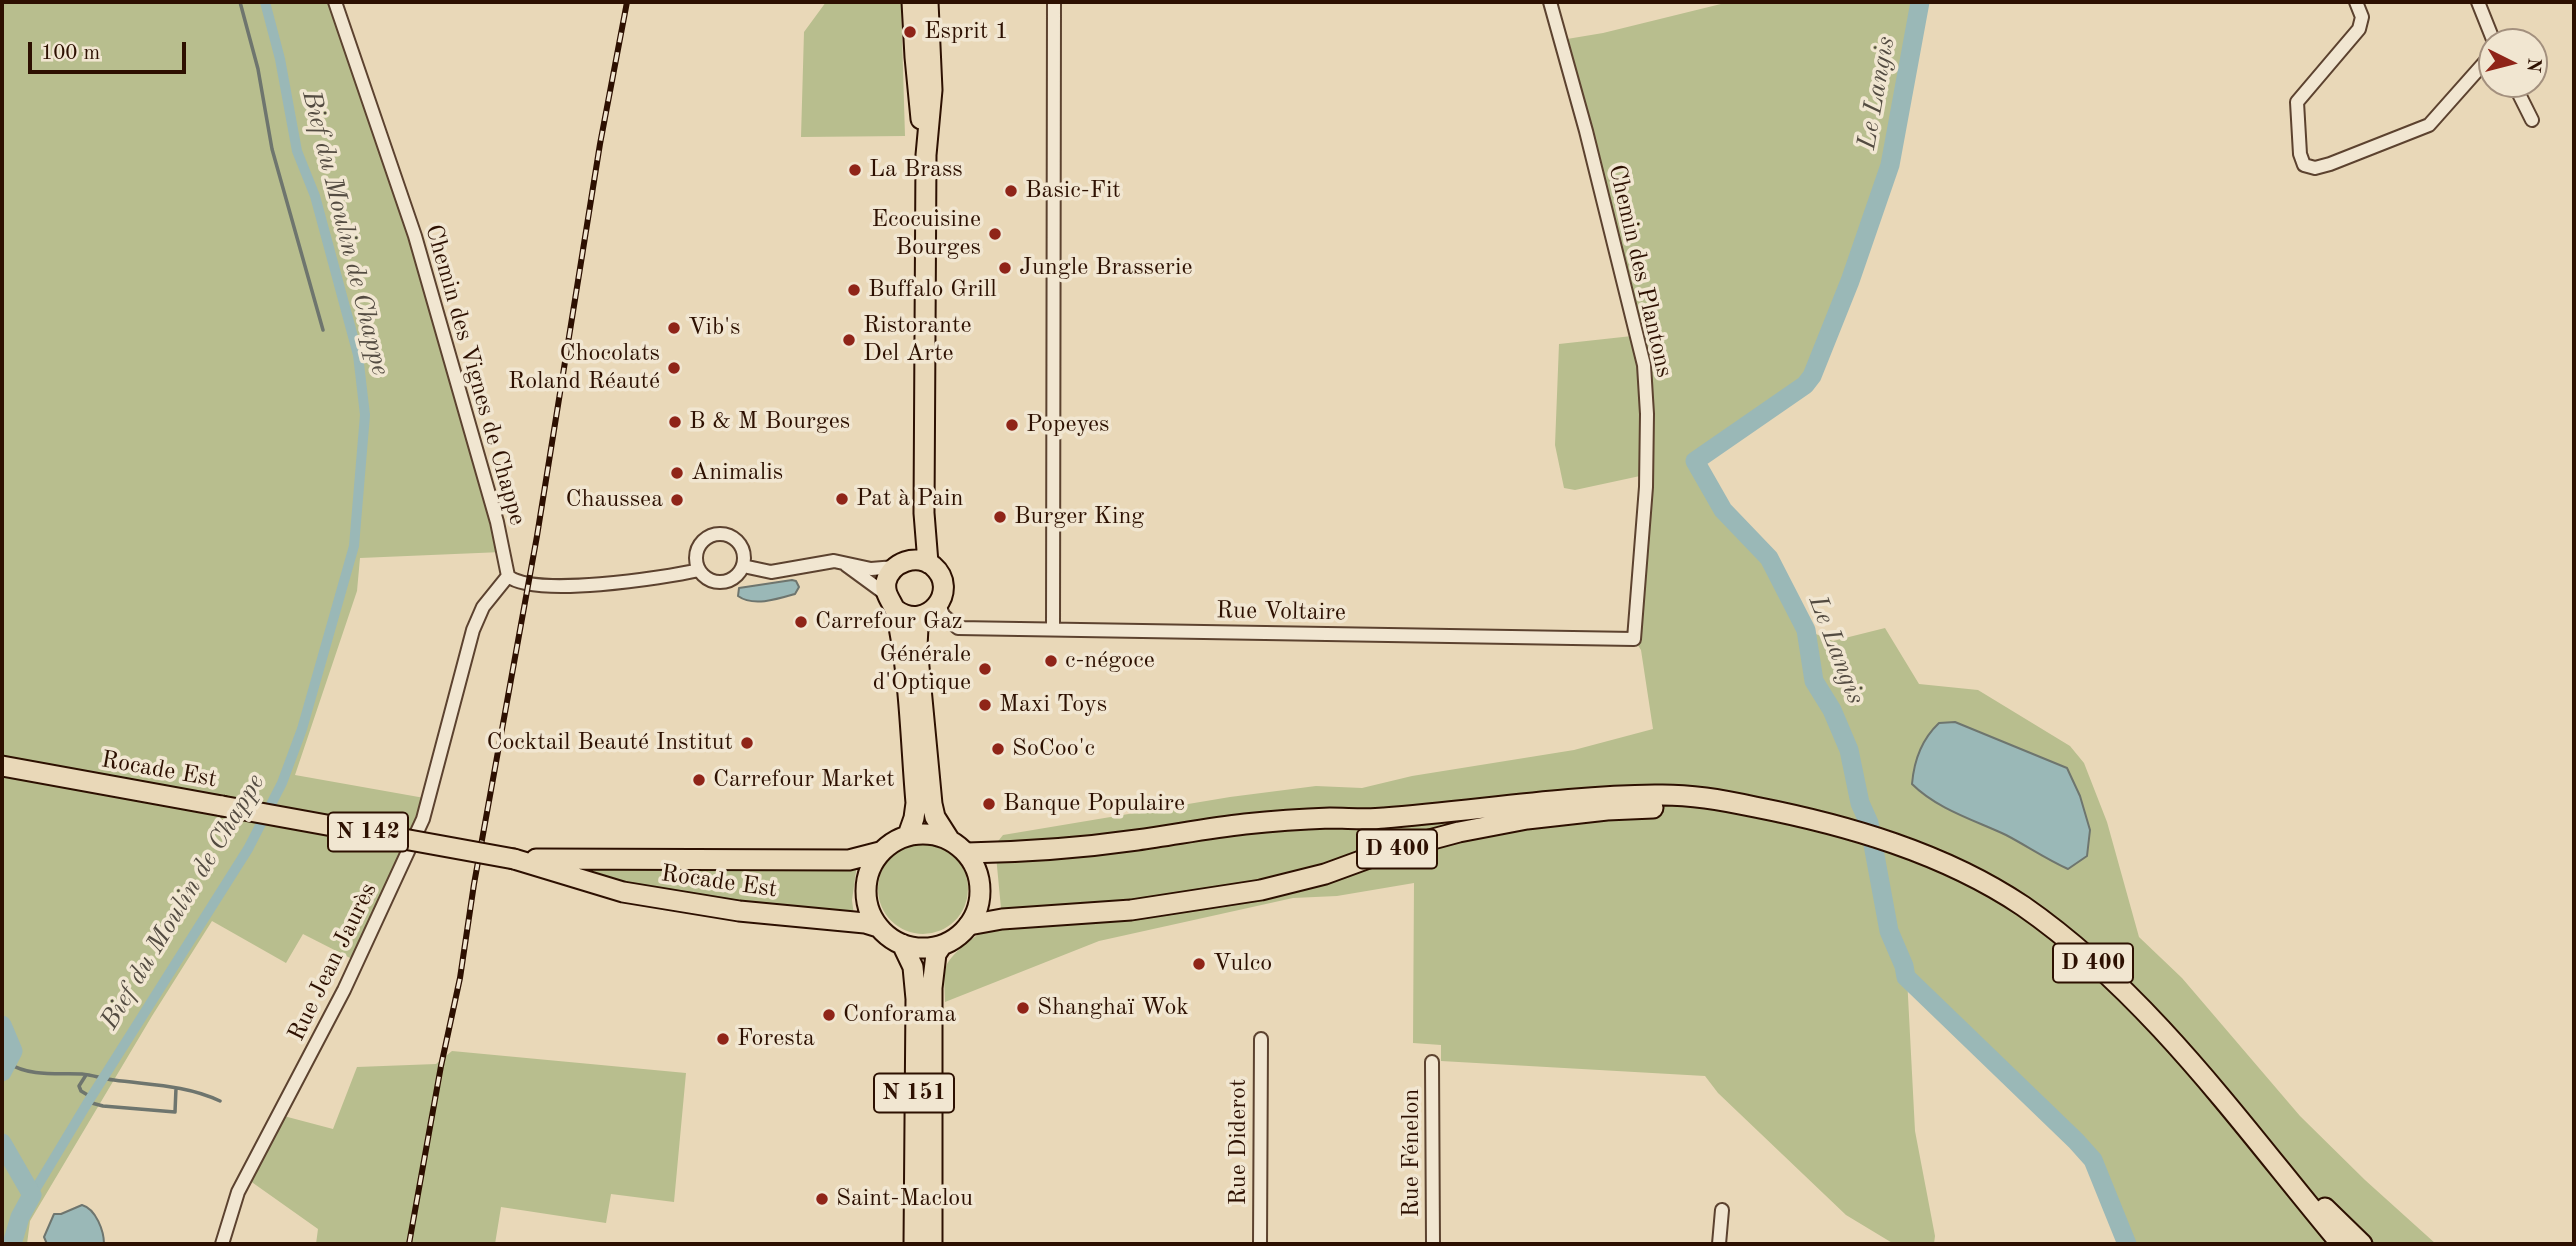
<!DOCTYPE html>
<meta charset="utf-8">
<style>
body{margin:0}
#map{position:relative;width:2576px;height:1246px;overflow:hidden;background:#e9d8b8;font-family:"Old Standard TT",serif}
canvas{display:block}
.frame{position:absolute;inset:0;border:4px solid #2d1001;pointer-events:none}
.north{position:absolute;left:2478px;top:28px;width:70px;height:70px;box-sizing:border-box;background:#f1e6d1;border:2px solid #a3907e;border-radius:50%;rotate:96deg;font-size:19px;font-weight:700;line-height:28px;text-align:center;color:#2d1001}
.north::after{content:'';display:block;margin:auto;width:24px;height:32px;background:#8f2418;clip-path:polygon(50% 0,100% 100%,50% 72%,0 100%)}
.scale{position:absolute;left:28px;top:42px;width:158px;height:32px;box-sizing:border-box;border:4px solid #2d1001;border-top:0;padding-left:9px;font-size:21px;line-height:24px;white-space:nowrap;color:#2d1001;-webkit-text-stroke:5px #f1e6d1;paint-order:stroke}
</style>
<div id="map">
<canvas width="2576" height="1246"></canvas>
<div class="frame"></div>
<div class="north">N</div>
<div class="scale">100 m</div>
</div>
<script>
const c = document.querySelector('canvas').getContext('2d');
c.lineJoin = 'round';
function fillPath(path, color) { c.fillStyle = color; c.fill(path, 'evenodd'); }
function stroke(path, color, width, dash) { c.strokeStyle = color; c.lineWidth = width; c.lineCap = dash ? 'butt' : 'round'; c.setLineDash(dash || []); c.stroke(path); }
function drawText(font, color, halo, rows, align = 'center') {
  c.font = font + ' "Old Standard TT",serif'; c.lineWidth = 7; c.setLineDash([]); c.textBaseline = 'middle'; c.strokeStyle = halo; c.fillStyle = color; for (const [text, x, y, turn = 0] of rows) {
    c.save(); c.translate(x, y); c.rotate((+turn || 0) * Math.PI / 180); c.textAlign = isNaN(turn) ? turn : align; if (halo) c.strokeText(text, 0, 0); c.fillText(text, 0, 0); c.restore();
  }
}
const green = new Path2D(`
 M2,2H335L415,236L502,552L360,558L357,591L295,775L430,799L358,962L303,934L286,963L212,921L152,1016L30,1221L27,1244H2Z
 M826,2H901L905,136L801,137L804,32Z
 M1729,2H1920L1890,165L1850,281L1812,376L1805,385L1695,461L1723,510L1769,558L1806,630L1833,641L1885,628L1919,684L1978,690L2070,746L2084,763L2107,822L2139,937L2182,978L2300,1116L2365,1180L2436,1244H2127L2092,1160L2076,1141L1907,977L1915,1131L1935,1236L1934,1244H1894L1846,1215L1718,1093L1705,1076L1441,1061V1045L1413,1043L1414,883L1337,896L1293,898L1099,941L945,1002C945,991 943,978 946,967C950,952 988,927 1002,919L995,845L1003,835L1230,797L1316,786L1362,788L1412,776L1574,750L1653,729L1641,650L1634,639L1646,389L1561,40L1603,33Z
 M1632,336L1642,389L1640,476L1575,490L1564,488L1555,445L1559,344Z
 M878 889a45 45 0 1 1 90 0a45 45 0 1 1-90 0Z
 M593,863L857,865L852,900L854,916L766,910L590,878Z
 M452,1051L686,1073L674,1202L611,1194L606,1223L501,1207L495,1244H316L318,1229L246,1178L280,1115L333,1129L357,1067L436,1064Z`);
const water = new Path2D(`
 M792,580L796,581L799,587L795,594C778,599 753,607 738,596L739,588Z
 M1955,722L2067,768L2080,796L2090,830L2087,856L2068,869C2046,859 2027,846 2006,835C1974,820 1937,809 1912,784C1914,760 1922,739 1939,723Z
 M82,1205C96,1209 104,1231 104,1244H47L44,1237L54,1214H61Z`);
const stream = new Path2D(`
 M240,2L258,69L272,149L323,330
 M8,1063C30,1077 57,1073 82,1074C93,1075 103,1079 114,1080C150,1085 186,1085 220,1101
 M86,1075L79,1086L81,1091L91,1097
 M88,1102L103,1106L175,1112L176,1088`);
const canal = new Path2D(`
 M32,1195L88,1102L248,849L282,783L302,729L354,546L365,415L358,355L315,196L297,151L280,59L265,2`);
const river = new Path2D(`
 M1920,2L1890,165L1850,281L1812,376L1805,385L1695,461L1723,510L1769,558L1806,630L1814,681L1832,710L1849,750L1860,803L1869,823L1889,931L1904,966L1906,977L2076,1141L2093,1160L2127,1244
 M2,1025L13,1051L2,1072
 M2,1143L32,1195L20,1217L12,1244`);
const minor = new Path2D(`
 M335,2L415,236L497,522L508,576C534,598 664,578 699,570
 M2356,2L2362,17L2359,29L2297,102L2300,154L2304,165L2315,168L2330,164L2429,125L2492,54
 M2478,2L2494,42
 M2514,84L2532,120
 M696 558a24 24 0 1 1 48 0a24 24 0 1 1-48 0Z
 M846,565L887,595
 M743,566L771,572L834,561L871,569L895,567
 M939,604L943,615L958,628L1634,639L1646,487L1647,414L1644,365L1586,131L1550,2
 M1053,629L1054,2
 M1432,1062L1433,1244
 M222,1244L238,1192L344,990L423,819L473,630L483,607L508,576
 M1260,1244L1261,1039
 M1719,1244L1722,1210`);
const primary = new Path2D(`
 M912,2L915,57L921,119
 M928,2L932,90L926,155L924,513L928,563
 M896,610C927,633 961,590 933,566C917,553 891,562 886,582C884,595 892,601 896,612C898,616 898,623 899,627C910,685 911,745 916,803L914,818L908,835
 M928,614L918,628L917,646L932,804L935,817L949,839
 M2,766L222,806
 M866 891a57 57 0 1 1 114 0a57 57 0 1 1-114 0Z
 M514,859L623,892L739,911L865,923L878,927
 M536,859L849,860L880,852
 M902,944L913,967L916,999L914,1244
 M932,1244V988L936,954L942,945`);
const trunk = new Path2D(`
 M967,853C1024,852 1081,848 1137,840C1173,835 1209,828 1245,824C1273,821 1302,819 1330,818C1348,818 1366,820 1384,818C1475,811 1564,796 1655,795C1689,794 1722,800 1755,807C1847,825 1944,853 2023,906C2150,994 2243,1127 2341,1244
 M969,925L1002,919L1131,910L1261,890L1325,874L1388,851L1459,832L1527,819L1607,810L1653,808
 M2325,1208L2362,1244`);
const rail = new Path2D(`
 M409,1244L441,1066L460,978L474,884L537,536L600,144L627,2`);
const primaryBridge = new Path2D(`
 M222,806L514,859`);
const markers = [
 [910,32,7,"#8f2418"],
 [855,170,7,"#8f2418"],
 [1011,191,7,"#8f2418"],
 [995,234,7,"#8f2418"],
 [1005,268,7,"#8f2418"],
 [854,290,7,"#8f2418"],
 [674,328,7,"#8f2418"],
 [849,340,7,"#8f2418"],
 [674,368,7,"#8f2418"],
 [675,422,7,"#8f2418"],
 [1012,425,7,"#8f2418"],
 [677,473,7,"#8f2418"],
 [842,499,7,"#8f2418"],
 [677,500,7,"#8f2418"],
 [1000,517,7,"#8f2418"],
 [801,622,7,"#8f2418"],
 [1051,661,7,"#8f2418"],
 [985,669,7,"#8f2418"],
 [985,705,7,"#8f2418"],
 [747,743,7,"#8f2418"],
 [998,749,7,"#8f2418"],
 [699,780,7,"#8f2418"],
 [989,804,7,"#8f2418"],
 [1199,964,7,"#8f2418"],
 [1023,1008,7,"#8f2418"],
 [829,1015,7,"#8f2418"],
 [723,1039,7,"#8f2418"],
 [822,1199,7,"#8f2418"]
];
const shields = [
 [368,832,80],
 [1397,849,80],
 [2093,963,80],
 [914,1093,80]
];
const shieldNames = [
 ["N 142",368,832],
 ["D 400",1397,849],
 ["D 400",2093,963],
 ["N 151",914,1093]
];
const poiNames = [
 ["Esprit 1",924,32],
 ["La Brass",869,170],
 ["Basic-Fit",1025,191],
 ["Ecocuisine",981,220,"right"],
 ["Bourges",981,248,"right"],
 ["Jungle Brasserie",1019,268],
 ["Buffalo Grill",868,290],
 ["Ristorante",863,326],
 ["Del Arte",863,354],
 ["Vib's",688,328],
 ["Chocolats",660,354,"right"],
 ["Roland Réauté",660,382,"right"],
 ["B & M Bourges",689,422],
 ["Popeyes",1026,425],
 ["Animalis",691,473],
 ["Pat à Pain",856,499],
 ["Chaussea",663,500,"right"],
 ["Burger King",1014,517],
 ["Carrefour Gaz",815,622],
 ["Générale",971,655,"right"],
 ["d'Optique",971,683,"right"],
 ["c-négoce",1065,661],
 ["Maxi Toys",999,705],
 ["Cocktail Beauté Institut",733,743,"right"],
 ["SoCoo'c",1012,749],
 ["Carrefour Market",713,780],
 ["Banque Populaire",1003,804],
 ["Vulco",1213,964],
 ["Shanghaï Wok",1037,1008],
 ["Conforama",843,1015],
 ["Foresta",737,1039],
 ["Saint-Maclou",836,1199]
];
const streetNames = [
 ["Chemin des Plantons",1640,271,77],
 ["Chemin des Vignes de Chappe",475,375,74],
 ["Rue Voltaire",1281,612,1],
 ["Rocade Est",159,770,10],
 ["Rocade Est",719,882,8],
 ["Rue Jean Jaurès",333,962,-64],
 ["Rue Diderot",1239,1142,-90],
 ["Rue Fénelon",1412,1153,-90]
];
const waterNames = [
 ["Le Langis",1877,93,-80],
 ["Bief du Moulin de Chappe",345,233,76],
 ["Le Langis",1836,650,69],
 ["Bief du Moulin de Chappe",183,902,-59]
];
fillPath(green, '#b8be8e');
fillPath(water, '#9ab8b7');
stroke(water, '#6e756e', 2);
stroke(stream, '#6e756e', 3.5);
stroke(canal, '#9ab8b7', 10);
stroke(river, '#9ab8b7', 19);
stroke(minor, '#5c422f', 16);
stroke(primary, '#2d1001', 23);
stroke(trunk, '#2d1001', 23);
stroke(minor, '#f1e6d1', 12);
stroke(primary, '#e9d8b8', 19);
stroke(trunk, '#e9d8b8', 19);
stroke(rail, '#2d1001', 6);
stroke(rail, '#f1e6d1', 3.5, [10]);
stroke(primaryBridge, '#2d1001', 23, []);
stroke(primaryBridge, '#e9d8b8', 19);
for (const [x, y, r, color] of markers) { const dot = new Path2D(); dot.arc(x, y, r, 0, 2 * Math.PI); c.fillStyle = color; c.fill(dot); stroke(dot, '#f1e6d1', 2.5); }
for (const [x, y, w] of shields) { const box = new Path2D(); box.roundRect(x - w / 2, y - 19.5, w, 39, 5); c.fillStyle = '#f1e6d1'; c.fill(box); stroke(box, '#2d1001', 2); }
drawText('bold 23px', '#2d1001', null, shieldNames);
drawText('24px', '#2d1001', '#f1e6d1', poiNames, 'left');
drawText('24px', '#2d1001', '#f1e6d1', streetNames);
drawText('italic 26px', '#534b41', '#f1e6d1', waterNames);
</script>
